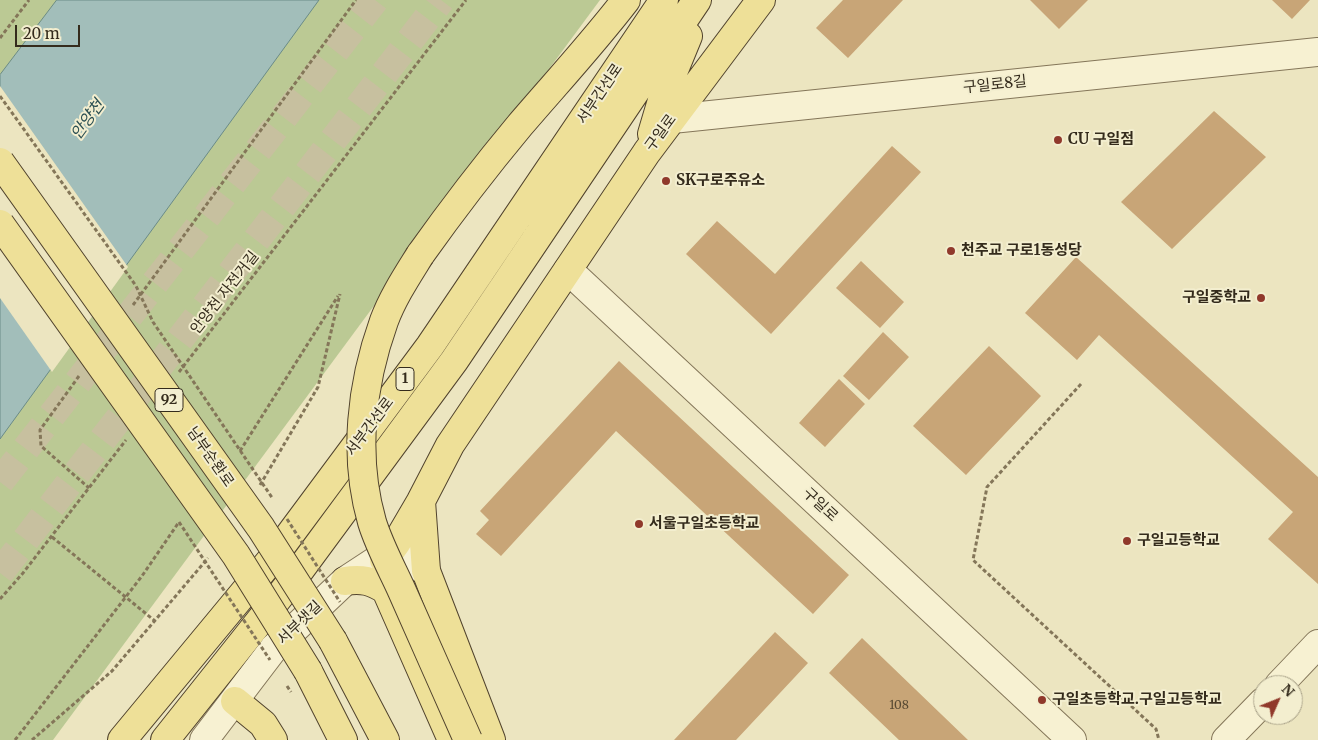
<!DOCTYPE html>
<meta charset="utf-8">
<style>
body{margin:0}
#map{position:relative;width:1318px;height:740px;overflow:hidden;background:#ece5c0;font-family:Merriweather,serif}
canvas{display:block}
.north{position:absolute;left:1253px;top:675px;width:50px;height:50px;box-sizing:border-box;background:#f3eecf;border:1px solid #a7a087;border-radius:50%;rotate:46deg;font-size:14px;font-weight:700;line-height:20px;text-align:center;color:#342b1c}
.north::after{content:'';display:block;margin:auto;width:18px;height:22px;background:#90392b;clip-path:polygon(50% 0,100% 100%,50% 72%,0 100%)}
.scale{position:absolute;left:15px;top:25px;width:65px;height:22px;box-sizing:border-box;border:2px solid #342b1c;border-top:0;padding-left:6px;font-size:15px;line-height:18px;white-space:nowrap;color:#342b1c;-webkit-text-stroke:4px #f3eecf;paint-order:stroke}
</style>
<div id="map">
<canvas width="1318" height="740"></canvas>
<div class="north">N</div>
<div class="scale">20 m</div>
</div>
<script>
const c = document.querySelector('canvas').getContext('2d');
c.lineJoin = 'round';
function fillPath(path, color) { c.fillStyle = color; c.fill(path, 'evenodd'); }
function stroke(path, color, width, dash) { c.strokeStyle = color; c.lineWidth = width; c.lineCap = dash ? 'butt' : 'round'; c.setLineDash(dash || []); c.stroke(path); }
function drawText(font, color, halo, rows, align = 'center') {
  c.font = font + ' Merriweather,"Noto Sans KR",serif'; c.lineWidth = 4; c.setLineDash([]); c.textBaseline = 'middle'; c.strokeStyle = halo; c.fillStyle = color; for (const [text, x, y, turn = 0] of rows) {
    c.save(); c.translate(x, y); c.rotate((+turn || 0) * Math.PI / 180); c.textAlign = isNaN(turn) ? turn : align; if (halo) c.strokeText(text, 0, 0); c.fillText(text, 0, 0); c.restore();
  }
}
const green = new Path2D(`
 M0,0H600L53,740H0Z`);
const water = new Path2D(`
 M57,0H319L0,439V75Z`);
const pier = new Path2D(`
 M0,86L128,267L52,372L0,298Z`);
const building = new Path2D(`
 M843,0H903L848,58L816,28Z
 M1030,0H1088L1059,29Z
 M1272,0H1310L1292,19Z
 M1214,111L1266,157L1172,249L1121,202Z
 M892,146L921,172L771,334L686,254L717,221L775,274Z
 M1076,257L1318,477V584L1268,539L1293,512L1099,335L1077,360L1025,313Z
 M861,261L904,302L880,328L836,288Z
 M883,332L909,357L869,400L843,376Z
 M989,346L1041,396L966,475L913,426Z
 M619,361L849,575L813,614L616,431L501,556L476,534L489,520L480,511Z
 M839,379L865,404L825,447L799,423Z
 M775,632L808,663L736,740H674Z
 M862,638L968,740H899L829,673Z`);
const highwayTunnel = new Path2D(`
 M0,482L375,0
 M0,573L441,0`);
const path = new Path2D(`
 M0,38L29,0
 M133,305L356,0
 M179,372L466,0
 M79,376L40,430L41,446L89,488
 M1081,384L987,487L973,560L1156,729L1159,740
 M240,451L338,296
 M260,485L318,387L340,294
 M52,537L155,621
 M0,599L23,573L126,440
 M15,740L142,576L179,522
 M32,740L112,671L208,558`);
const minor = new Path2D(`
 M672,119L1318,52
 M568,270L1072,740
 M1279,685L1318,644
 M204,740L274,648L345,581L374,562L384,560H408L426,571
 M1226,740L1263,702`);
const major = new Path2D(`
 M652,134L663,97L688,36
 M420,255C452,210 485,167 520,125C556,83 593,43 626,0
 M384,560L397,542L421,501
 M345,581C362,578 372,581 386,590L452,740
 M333,641L385,740
 M308,671L343,740
 M235,701L263,724L273,740
 M122,740L271,560L430,346L664,0
 M165,740L294,578L454,361L697,0
 M491,740L426,571L421,501L450,445L647,152L761,0`);
const pathBridge = new Path2D(`
 M0,96L136,286L153,322L273,499
 M287,519L340,602
 M179,522L270,660
 M287,686L291,692`);
const majorBridge = new Path2D(`
 M0,162L261,528L333,641
 M0,224L236,555L308,671
 M420,255C407,276 393,297 384,321C361,385 353,456 372,522C379,545 392,569 402,591C424,641 446,690 468,740`);
const markers = [
 [1058,140,5,"#90392b"],
 [666,181,5,"#90392b"],
 [951,251,5,"#90392b"],
 [1261,298,5,"#90392b"],
 [639,524,5,"#90392b"],
 [1127,541,5,"#90392b"],
 [1042,700,5,"#90392b"]
];
const numberNames = [
 ["108",899,706]
];
const shields = [
 [405,379,18],
 [169,400,28]
];
const shieldNames = [
 ["1",405,379],
 ["92",169,400]
];
const streetNames = [
 ["구일로8길",995,85,-6],
 ["서부간선로",600,94,-56],
 ["구일로",661,133,-54],
 ["안양천 자전거길",225,293,-52],
 ["서부간선로",370,427,-53],
 ["남부순환로",210,457,55],
 ["구일로",820,505,43],
 ["서부샛길",300,623,-44]
];
const poiNames = [
 ["CU 구일점",1068,140],
 ["SK구로주유소",676,181],
 ["천주교 구로1동성당",961,251],
 ["구일중학교",1251,298,"right"],
 ["서울구일초등학교",649,524],
 ["구일고등학교",1137,541],
 ["구일초등학교.구일고등학교",1052,700]
];
const waterNames = [
 ["안양천",88,120,-54]
];
fillPath(green, '#bbc994');
fillPath(water, '#a2beba');
stroke(water, '#6a8b88', 1);
fillPath(pier, '#ece5c0');
fillPath(building, '#c8a577');
stroke(highwayTunnel, '#c7c09f', 28, [28, 14]);
stroke(minor, '#847659', 30);
stroke(major, '#51432d', 30);
stroke(path, '#847659', 3, [4, 2.5]);
stroke(minor, '#f7f1d2', 28);
stroke(major, '#eee098', 28);
stroke(majorBridge, '#51432d', 30, []);
stroke(pathBridge, '#847659', 3, [4, 2.5]);
stroke(majorBridge, '#eee098', 28);
for (const [x, y, r, color] of markers) { const dot = new Path2D(); dot.arc(x, y, r, 0, 2 * Math.PI); c.fillStyle = color; c.fill(dot); stroke(dot, '#f3eecf', 2); }
drawText('12px', '#594a33', null, numberNames);
for (const [x, y, w] of shields) { const box = new Path2D(); box.roundRect(x - w / 2, y - 11.5, w, 23, 4); c.fillStyle = '#f3eecf'; c.fill(box); stroke(box, '#342b1c', 1); }
drawText('bold 14px', '#342b1c', null, shieldNames);
drawText('15px', '#342b1c', '#f3eecf', streetNames);
drawText('bold 15px', '#342b1c', '#f3eecf', poiNames, 'left');
drawText('italic 16px', '#2c5053', '#f3eecf', waterNames);
</script>
